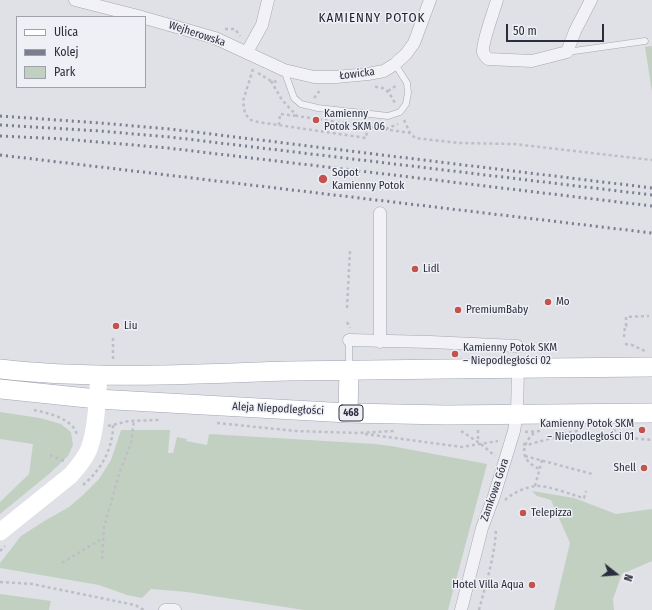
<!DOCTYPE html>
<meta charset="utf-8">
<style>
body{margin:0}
#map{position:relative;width:652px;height:610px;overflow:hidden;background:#dfe1e7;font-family:"Fira Sans Condensed",sans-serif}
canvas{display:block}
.legend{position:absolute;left:16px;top:16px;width:130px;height:72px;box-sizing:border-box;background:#eff0f5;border:1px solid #a0a2ab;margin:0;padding:5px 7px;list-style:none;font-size:12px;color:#2a2d3d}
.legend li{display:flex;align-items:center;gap:8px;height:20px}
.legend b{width:20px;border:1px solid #a0a2ab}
.north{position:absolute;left:596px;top:554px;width:40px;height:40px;-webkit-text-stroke:3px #eff0f5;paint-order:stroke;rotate:107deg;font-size:11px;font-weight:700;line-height:16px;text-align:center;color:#2a2d3d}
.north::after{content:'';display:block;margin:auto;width:14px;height:18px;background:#2a2d3d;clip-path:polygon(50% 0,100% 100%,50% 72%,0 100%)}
.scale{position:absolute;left:506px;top:24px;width:98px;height:18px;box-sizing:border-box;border:2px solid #2a2d3d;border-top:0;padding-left:5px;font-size:12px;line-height:14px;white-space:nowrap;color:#2a2d3d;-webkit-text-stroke:3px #eff0f5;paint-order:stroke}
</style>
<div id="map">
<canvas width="652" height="610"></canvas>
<ul class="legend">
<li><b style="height:5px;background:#fff"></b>Ulica</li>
<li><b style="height:5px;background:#7a7e8f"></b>Kolej</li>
<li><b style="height:11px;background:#c2d0c1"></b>Park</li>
</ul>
<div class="north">N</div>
<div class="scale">50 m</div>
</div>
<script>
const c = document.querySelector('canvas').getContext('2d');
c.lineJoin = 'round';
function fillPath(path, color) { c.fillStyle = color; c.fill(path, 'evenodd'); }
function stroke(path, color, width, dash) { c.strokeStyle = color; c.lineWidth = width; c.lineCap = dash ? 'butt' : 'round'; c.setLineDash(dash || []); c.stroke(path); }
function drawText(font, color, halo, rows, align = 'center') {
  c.font = font + ' "Fira Sans Condensed",sans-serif'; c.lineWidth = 3; c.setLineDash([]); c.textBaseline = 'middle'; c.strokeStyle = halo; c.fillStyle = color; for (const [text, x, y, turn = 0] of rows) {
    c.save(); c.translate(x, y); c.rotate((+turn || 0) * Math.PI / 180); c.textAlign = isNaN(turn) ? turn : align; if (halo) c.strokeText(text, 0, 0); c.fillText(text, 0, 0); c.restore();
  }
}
const green = new Path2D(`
 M652,46V92L645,47Z
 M0,412L40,418L61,424L71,432L73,445L68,456L49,474L0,514V502L29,474L33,444L0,439Z
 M121,430H170L168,453H173L177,437L187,439L186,441L207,445L209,434L375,444L391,446L487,464L448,610H304L187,592L151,589L142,598L127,595L99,585L0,568V563L21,536L46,520L69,507L83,495L99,479L111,460Z
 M532,491L574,498L616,514L652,509V561L622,574L613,599L614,610H554L570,543L551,500L537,496Z
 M0,594L51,601L49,610H0Z`);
const path = new Path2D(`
 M225,29H235L240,36
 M253,69L243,101L245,114L251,120L258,122L366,138L367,131L358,130V125
 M258,73L271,81L278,82
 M271,81L282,100L297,116L410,133
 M375,87C386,86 390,94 395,103
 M388,91L397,85
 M314,98L321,89
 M404,120L410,133L415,138L459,143L514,144L652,160
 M279,125L280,114L297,116
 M386,129L398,124
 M331,183L353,186
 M347,308L350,251
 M347,322L350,328
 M624,337L625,326H626V317L649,316
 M113,338V361
 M625,344L632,345L645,351
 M34,410C48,413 75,419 77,436
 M217,423L296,431L358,433L394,431
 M108,426L129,421L159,420
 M478,430V442
 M613,430L631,438L652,440
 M461,431L481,444L495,456
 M525,432L541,431
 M534,433C520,446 520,461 540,469
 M365,434L462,447L498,441
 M523,444L527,445L559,436L565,433L578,431
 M50,455L64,461
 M525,456L592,474
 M83,485C101,470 113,449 113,425
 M535,486L542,460
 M505,500C513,493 525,487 536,486C547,485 572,495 584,498L586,491
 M0,551L5,546
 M102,559L104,527L120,471L131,443L134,420
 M62,563L103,538
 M0,582L32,584L135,605L144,610
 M479,610C486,583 495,556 496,529`);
const lane = new Path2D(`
 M567,52L645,41
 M284,70L294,98L301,104L318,108L388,116L400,112L406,104L408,93L407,83L395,64
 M349,369V340`);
const street = new Path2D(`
 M75,0L142,17
 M497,0C494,11 482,42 483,52C484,55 486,57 488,59L532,61L567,52L575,31L591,0
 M145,18L215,38L284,70L314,77H336L368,74L384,71L395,64L406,54L414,43L430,0
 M247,52L262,25L268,0
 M380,213V342
 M349,340L430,342L517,346
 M165,610H175
 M461,610L482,528L494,496L514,431L517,414L518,368`);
const secondary = new Path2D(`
 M0,532L71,475C78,467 85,459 89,449C97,426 97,399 99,375`);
const primary = new Path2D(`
 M0,369C95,380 192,374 288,371C409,369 531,368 652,367
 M0,389L97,399L348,413L446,415L652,413
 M348,413L349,370`);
const rail = new Path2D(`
 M0,116L100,123L170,129L652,188
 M0,125L100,131L170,137L652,195
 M0,136L64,139L168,148L652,206
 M0,155L652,233`);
const markers = [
 [316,120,4,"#c2534f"],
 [323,179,5,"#c2534f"],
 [415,269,4,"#c2534f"],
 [548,302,4,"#c2534f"],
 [458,310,4,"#c2534f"],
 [116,326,4,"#c2534f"],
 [455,354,4,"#c2534f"],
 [642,430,4,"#c2534f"],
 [644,468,4,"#c2534f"],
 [523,513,4,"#c2534f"],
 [532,585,4,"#c2534f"]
];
const shields = [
 [351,413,24]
];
const shieldNames = [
 ["468",351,413]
];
const streetNames = [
 ["Wejherowska",197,34,18],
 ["Łowicka",357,74,-7],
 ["Aleja Niepodległości",278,409,3],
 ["Zamkowa Góra",495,490,-71]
];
const poiNames = [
 ["Kamienny",324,114],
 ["Potok SKM 06",324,127],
 ["Sopot",332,173],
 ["Kamienny Potok",332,186],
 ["Lidl",423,269],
 ["Mo",556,302],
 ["PremiumBaby",466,310],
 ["Liu",124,326],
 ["Kamienny Potok SKM",463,348],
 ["– Niepodległości 02",463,361],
 ["Kamienny Potok SKM",634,424,"right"],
 ["– Niepodległości 01",634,437,"right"],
 ["Shell",636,468,"right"],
 ["Telepizza",531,513],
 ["Hotel Villa Aqua",524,585,"right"]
];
const quarterNames = [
 ["KAMIENNY POTOK",372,18]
];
fillPath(green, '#c2d0c1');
stroke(lane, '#a5a7b1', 7);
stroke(street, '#a5a7b1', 13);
stroke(primary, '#a0a4b2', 20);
stroke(path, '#bebfc6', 2.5, [3, 3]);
stroke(lane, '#f2f2f6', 6);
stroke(street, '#f2f2f6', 12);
stroke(secondary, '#fff', 17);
stroke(primary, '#fff', 19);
stroke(rail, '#7a7e8f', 3, [2, 4]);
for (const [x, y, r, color] of markers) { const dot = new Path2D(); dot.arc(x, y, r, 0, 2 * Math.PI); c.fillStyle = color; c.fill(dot); stroke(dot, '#eff0f5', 1.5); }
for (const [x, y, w] of shields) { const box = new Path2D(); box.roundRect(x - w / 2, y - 8, w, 16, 3); c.fillStyle = '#eff0f5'; c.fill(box); stroke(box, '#2a2d3d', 1); }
drawText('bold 10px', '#2a2d3d', null, shieldNames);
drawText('11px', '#2a2d3d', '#eff0f5', streetNames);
drawText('11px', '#2a2d3d', '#eff0f5', poiNames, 'left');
c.letterSpacing = '1px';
drawText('13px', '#1c1e2e', '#eff0f5', quarterNames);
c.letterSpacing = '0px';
</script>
